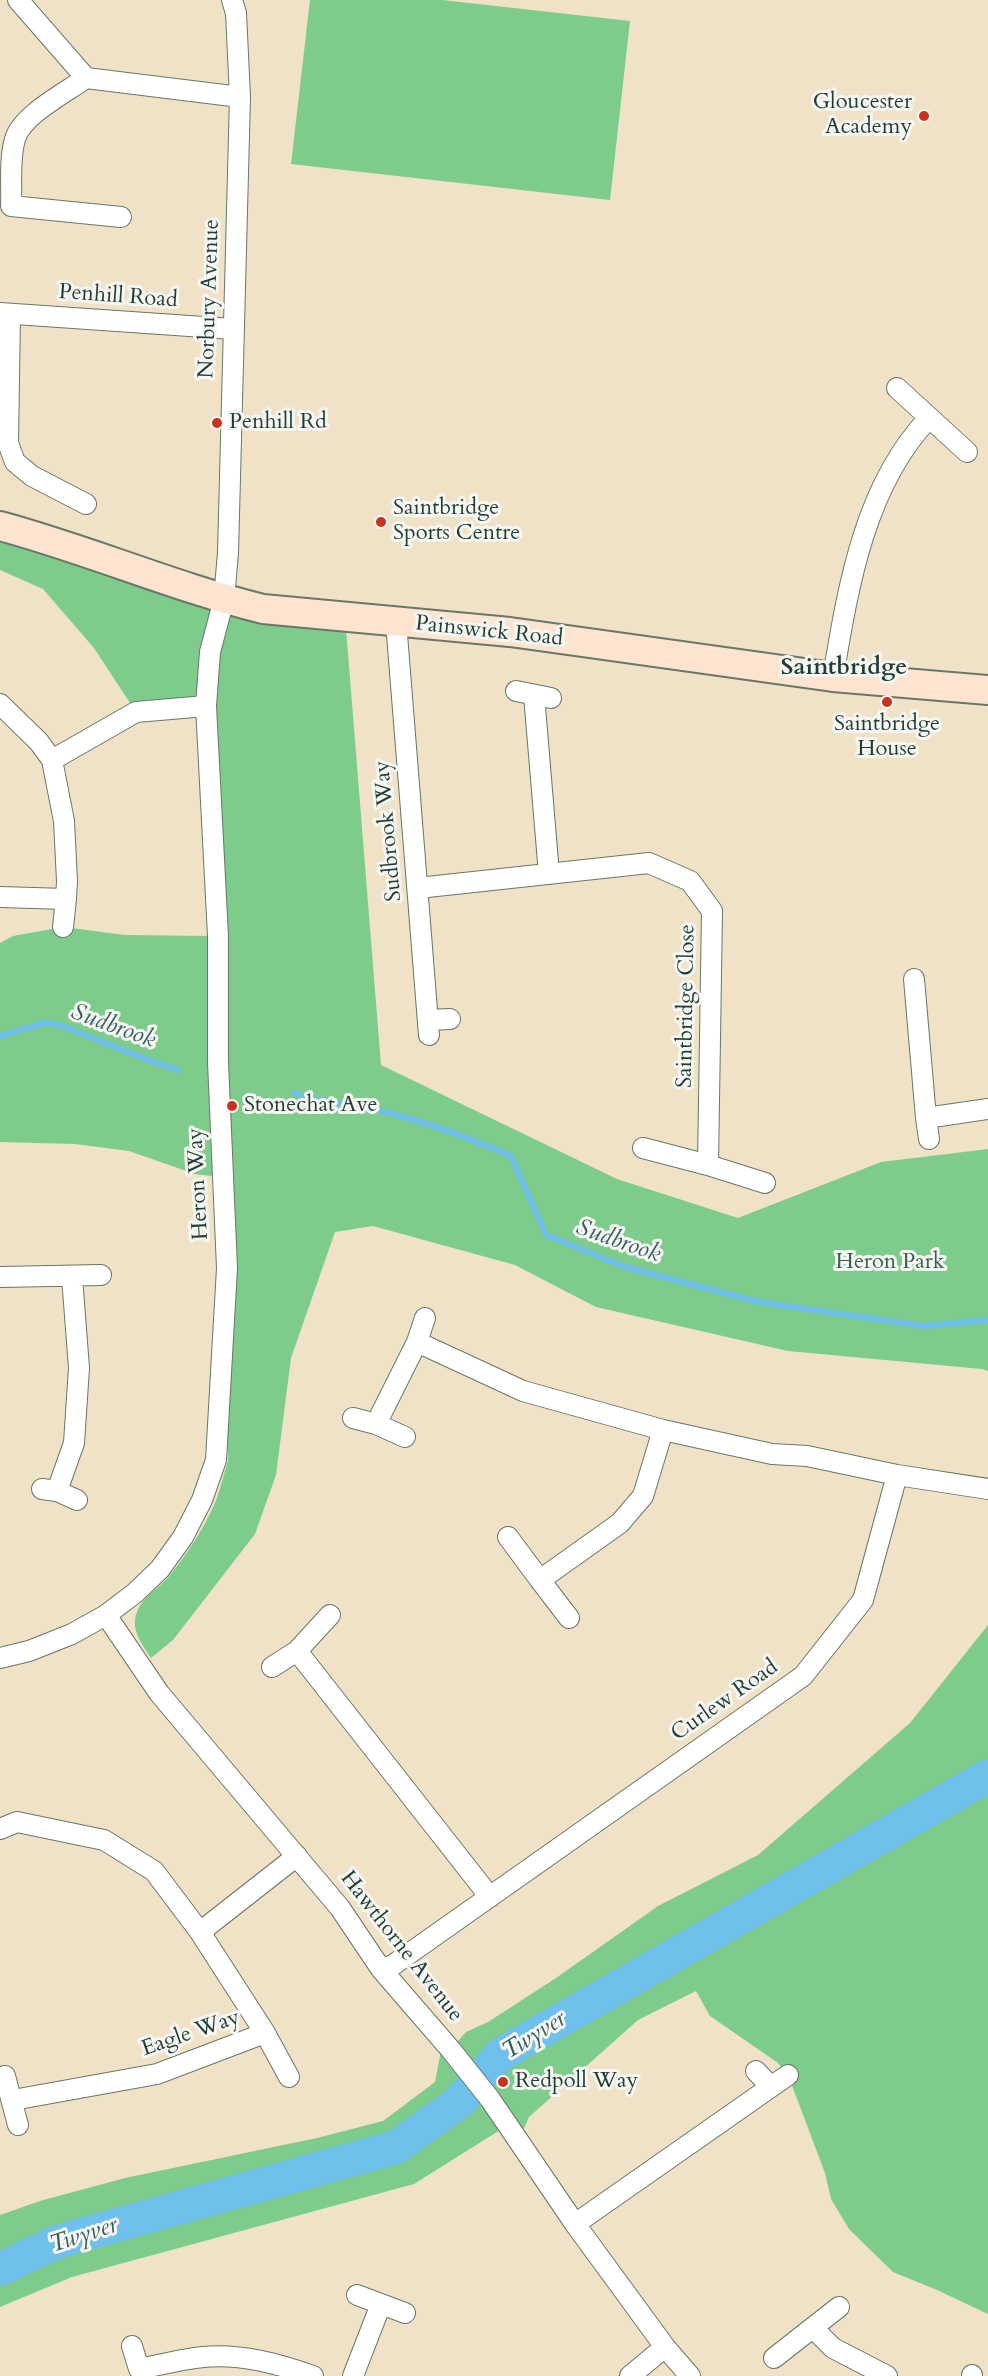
<!DOCTYPE html>
<style>
body{margin:0}
canvas{display:block;background:#f0e2c7}
</style>
<canvas width="988" height="2376"></canvas>
<script>
const c = document.querySelector('canvas').getContext('2d');
c.lineJoin = 'round';
function fillPath(path, color) { c.fillStyle = color; c.fill(path, 'evenodd'); }
function stroke(path, color, width, dash) { c.strokeStyle = color; c.lineWidth = width; c.lineCap = dash ? 'butt' : 'round'; c.setLineDash(dash || []); c.stroke(path); }
function drawText(font, color, halo, rows, align = 'center') {
  c.font = font + ' Cardo,serif'; c.lineWidth = 6; c.setLineDash([]); c.textBaseline = 'middle'; c.strokeStyle = halo; c.fillStyle = color; for (const [text, x, y, turn = 0] of rows) {
    c.save(); c.translate(x, y); c.rotate((+turn || 0) * Math.PI / 180); c.textAlign = isNaN(turn) ? turn : align; if (halo) c.strokeText(text, 0, 0); c.fillText(text, 0, 0); c.restore();
  }
}
const green = new Path2D(`
 M310,0H442L630,21L610,200L291,164Z
 M0,526L345,616L381,1065L617,1179L738,1218L881,1162L988,1149V1371L982,1369L788,1351L596,1307L515,1265L373,1226L335,1232L291,1358L276,1475L255,1534L173,1640L151,1658C142,1644 130,1630 137,1612C143,1596 160,1588 170,1575C187,1554 203,1530 214,1505C220,1492 223,1476 228,1461L221,1177L195,1174L129,1151L75,1144L0,1142V943L13,936L63,927L125,935L214,936L206,707L136,712L94,648L43,589L0,570Z
 M988,1625V2314L937,2290L893,2272L849,2229L831,2199L825,2173L788,2075L778,2063L710,2016L696,1991L638,2020L529,2117L519,2140L508,2125L414,2184L72,2277L0,2307V2215L40,2201L125,2178L317,2138L383,2121L435,2082L443,2041L451,2049L466,2032L488,2022L556,1978L658,1906L758,1855L910,1723Z`);
const stream = new Path2D(`
 M0,1036L44,1023L60,1025L148,1060L178,1070
 M294,1093C321,1102 348,1104 376,1110C422,1120 467,1137 511,1156L546,1235L625,1267L759,1302L923,1326L988,1320`);
const river = new Path2D(`
 M0,2269L59,2241L396,2147L459,2102L501,2054L988,1776`);
const minor = new Path2D(`
 M18,0L86,78L240,97
 M86,78C65,93 22,115 15,139C9,160 12,184 11,206L121,217
 M0,313L233,329
 M10,314L8,443L15,462L32,476L86,504
 M897,388L967,452
 M396,622L429,1035
 M833,677C848,588 864,486 929,418
 M516,691L551,698
 M534,695L549,874
 M0,704L39,742L52,760L64,821L67,881L66,899L0,897
 M52,760L136,712L206,706
 M418,888L649,863L690,881L712,911L708,1165
 M63,927L66,899
 M914,979L926,1118L988,1109
 M428,1020L450,1019
 M926,1118L929,1139
 M643,1148L708,1165L765,1183
 M0,1277L101,1275
 M417,1342L425,1318
 M353,1418L376,1424L417,1342L523,1391L663,1430L772,1454L807,1456L897,1475L988,1489
 M376,1424L405,1437
 M42,1489L57,1491L77,1500
 M57,1491L74,1443L79,1368L72,1277
 M508,1537L540,1580
 M106,1615L159,1693L340,1908L381,1969L451,2050L490,2099L575,2224L665,2347L690,2376
 M330,1615L297,1651L490,1897
 M569,1618L540,1580L620,1523L643,1496L663,1430
 M0,1658L29,1651L72,1634L106,1615L135,1593L160,1569L183,1537L202,1500L216,1460L227,1268L218,1062V936L206,706L210,652L224,599L228,553L240,97L236,13L232,0
 M272,1667L297,1651
 M0,1829L17,1822L104,1840L154,1871L200,1932
 M381,1969L393,1965L803,1676L863,1600L897,1475
 M265,2033L289,2077
 M756,2071L771,2087
 M5,2076L18,2125
 M13,2100L157,2074L265,2033L200,1932L297,1856
 M575,2224L788,2075
 M357,2295L405,2313
 M813,2328L833,2348L887,2376
 M132,2346L139,2369C160,2365 182,2359 203,2357C240,2353 279,2364 313,2376
 M774,2358L839,2307
 M353,2376L381,2304
 M630,2376L665,2347
 M972,2376V2375`);
const secondary = new Path2D(`
 M0,526C89,550 174,587 263,609L510,632L833,677L988,690`);
const markers = [
 [924,116,6,"#c8321e"],
 [217,423,6,"#c8321e"],
 [381,522,6,"#c8321e"],
 [887,702,6,"#c8321e"],
 [232,1106,6,"#c8321e"],
 [503,2082,6,"#c8321e"]
];
const poiNames = [
 ["Gloucester",912,103,"right"],
 ["Academy",912,128,"right"],
 ["Penhill Rd",229,423],
 ["Saintbridge",393,509],
 ["Sports Centre",393,534],
 ["Saintbridge",887,725,"center"],
 ["House",887,750,"center"],
 ["Stonechat Ave",244,1106],
 ["Redpoll Way",515,2082]
];
const streetNames = [
 ["Penhill Road",118,297,4],
 ["Norbury Avenue",210,299,-88],
 ["Painswick Road",489,632,6],
 ["Sudbrook Way",389,831,-95],
 ["Saintbridge Close",687,1006,-89],
 ["Heron Way",199,1184,-93],
 ["Curlew Road",725,1701,-35],
 ["Hawthorne Avenue",401,1947,52],
 ["Eagle Way",191,2034,-19]
];
const parkNames = [
 ["Heron Park",890,1263]
];
const neighbourhoodNames = [
 ["Saintbridge",844,668]
];
const waterNames = [
 ["Sudbrook",113,1027,20],
 ["Sudbrook",618,1242,19],
 ["Twyver",535,2036,-32],
 ["Twyver",84,2236,-18]
];
fillPath(green, '#7dcc8c');
stroke(stream, '#6fc0ea', 6);
stroke(river, '#6fc0ea', 34);
stroke(minor, '#687767', 22);
stroke(secondary, '#687767', 32);
stroke(minor, '#fff', 20);
stroke(secondary, '#fde4d0', 28);
for (const [x, y, r, color] of markers) { const dot = new Path2D(); dot.arc(x, y, r, 0, 2 * Math.PI); c.fillStyle = color; c.fill(dot); stroke(dot, '#f6f6f2', 2); }
drawText('22px', '#1f3d34', '#f6f6f2', poiNames, 'left');
drawText('22px', '#1f3d34', '#f6f6f2', streetNames);
drawText('22px', '#36614a', '#f6f6f2', parkNames);
drawText('bold 24px', '#1f3d34', '#f6f6f2', neighbourhoodNames);
drawText('italic 24px', '#335e62', '#f6f6f2', waterNames);
</script>
